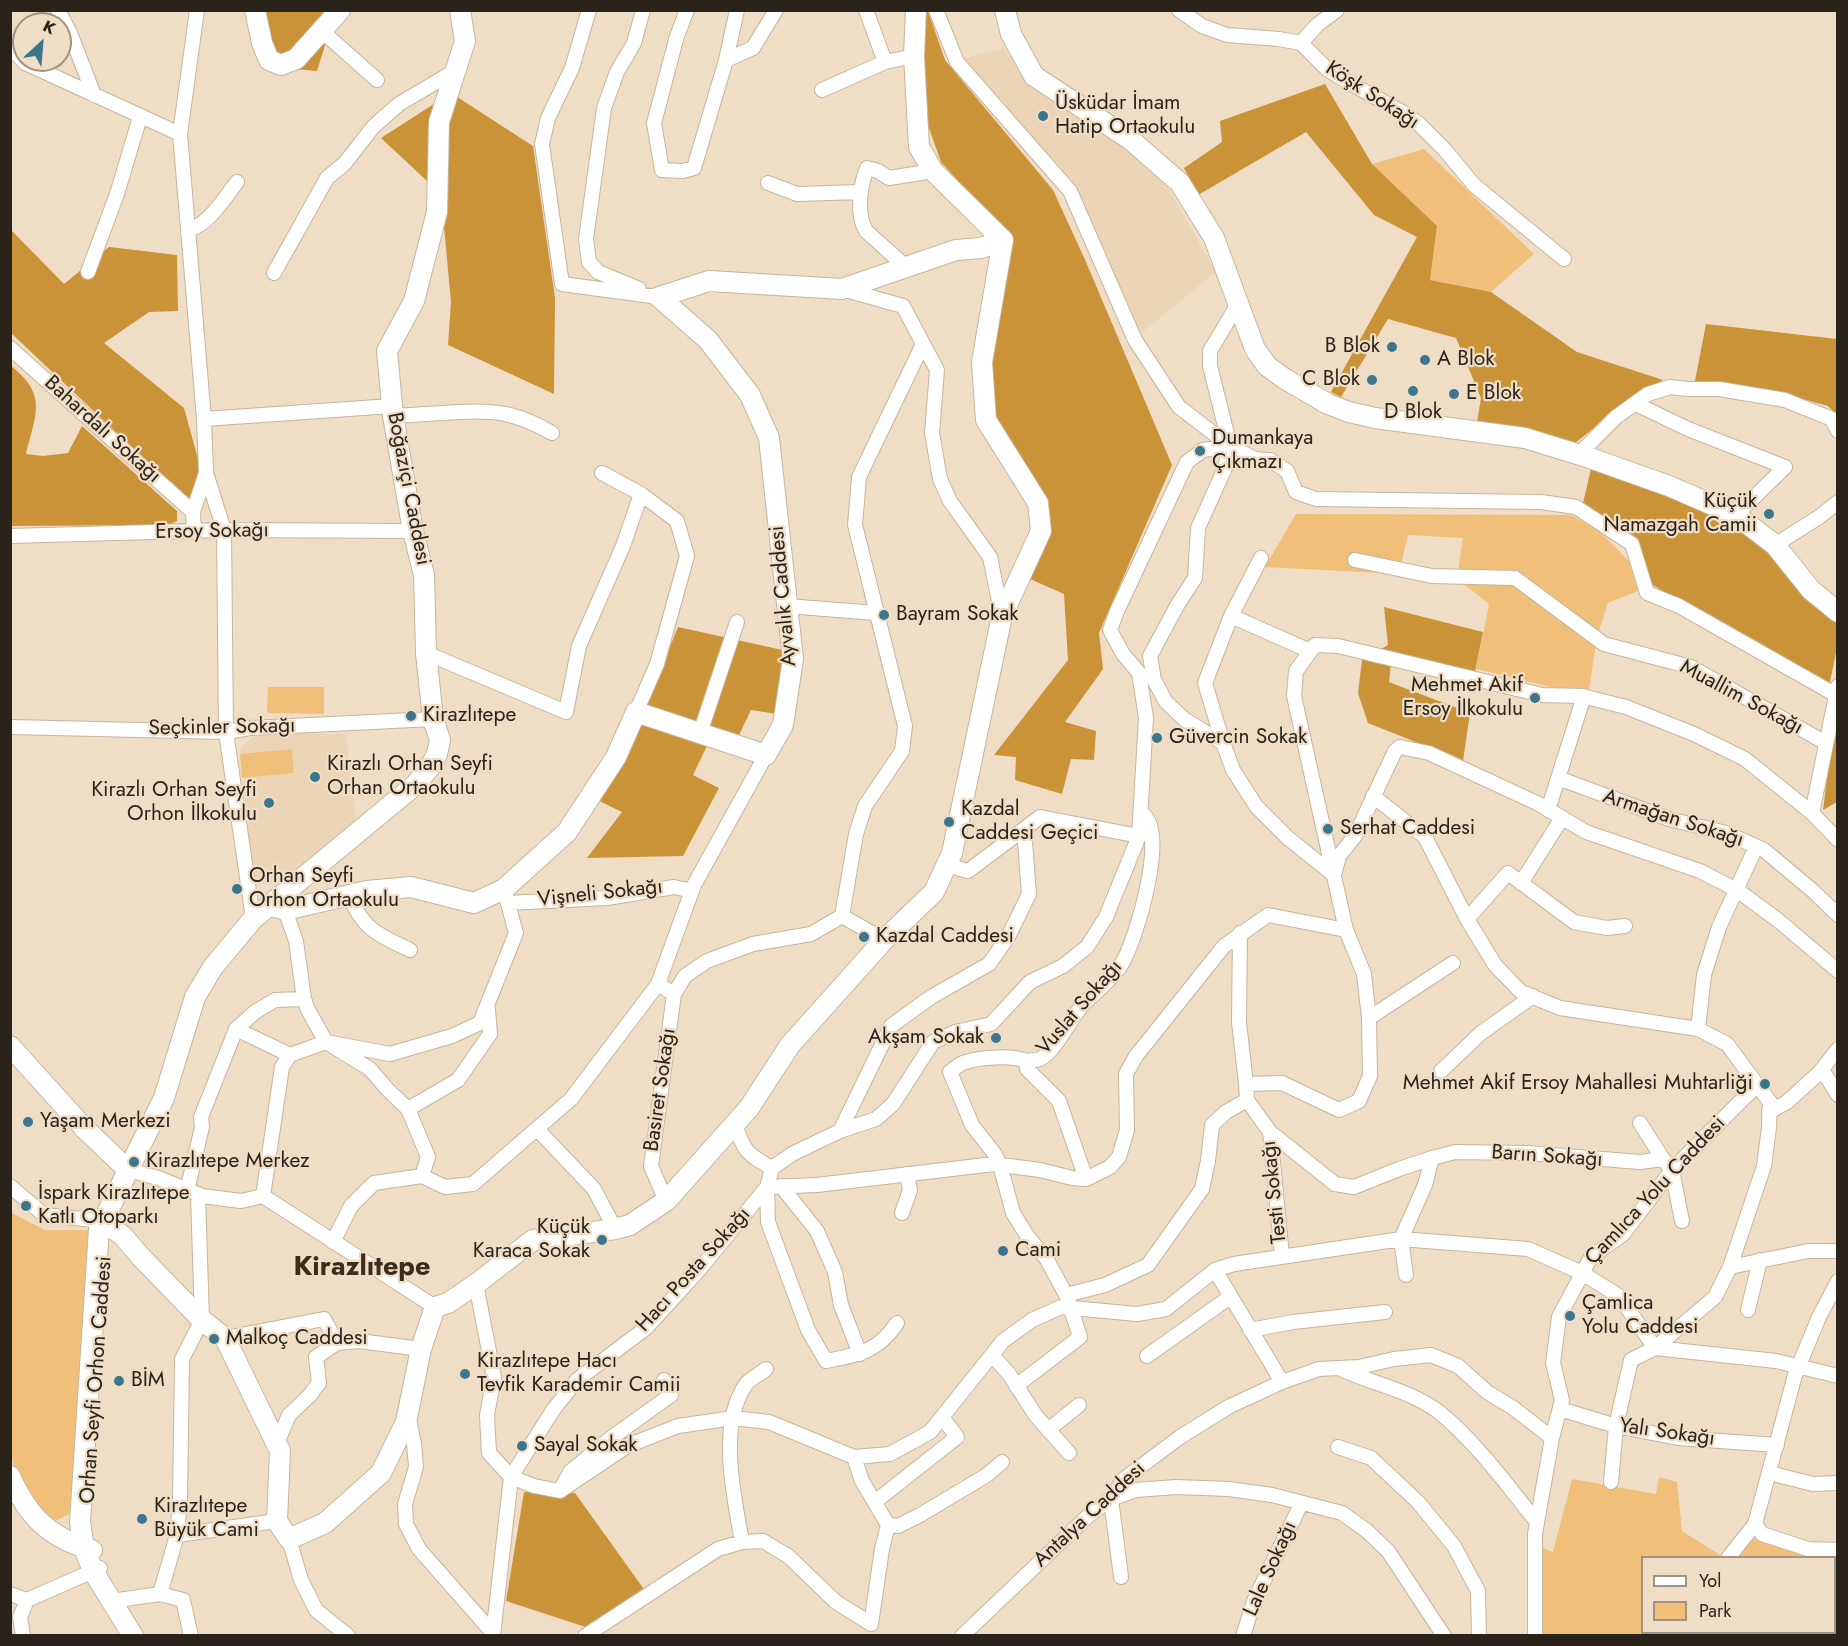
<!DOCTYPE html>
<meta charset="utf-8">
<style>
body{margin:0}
#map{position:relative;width:1848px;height:1646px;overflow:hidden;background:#efddc5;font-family:Jost,sans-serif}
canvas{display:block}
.frame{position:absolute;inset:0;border:12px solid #29231a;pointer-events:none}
.legend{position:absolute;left:1641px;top:1556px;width:195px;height:78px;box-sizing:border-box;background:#efddc5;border:2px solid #a09381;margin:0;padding:8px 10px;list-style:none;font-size:18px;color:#29231a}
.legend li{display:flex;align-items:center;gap:12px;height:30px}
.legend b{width:30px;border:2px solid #a09381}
.north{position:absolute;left:12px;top:12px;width:60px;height:60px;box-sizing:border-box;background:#efddc5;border:2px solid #a09381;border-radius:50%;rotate:26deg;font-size:16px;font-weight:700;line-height:24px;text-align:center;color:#29231a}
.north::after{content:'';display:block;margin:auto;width:21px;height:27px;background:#3b768e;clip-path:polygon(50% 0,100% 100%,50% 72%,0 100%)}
</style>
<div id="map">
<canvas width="1848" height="1646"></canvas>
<div class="frame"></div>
<ul class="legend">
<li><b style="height:8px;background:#fff"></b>Yol</li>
<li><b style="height:16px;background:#f0c07b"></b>Park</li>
</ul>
<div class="north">K</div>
</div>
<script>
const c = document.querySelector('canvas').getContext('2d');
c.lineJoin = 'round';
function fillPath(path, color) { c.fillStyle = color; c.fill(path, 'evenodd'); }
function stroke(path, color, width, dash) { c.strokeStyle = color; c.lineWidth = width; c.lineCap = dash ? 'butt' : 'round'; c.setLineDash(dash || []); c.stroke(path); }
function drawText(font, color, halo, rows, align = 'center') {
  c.font = font + ' Jost,sans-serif'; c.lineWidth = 4.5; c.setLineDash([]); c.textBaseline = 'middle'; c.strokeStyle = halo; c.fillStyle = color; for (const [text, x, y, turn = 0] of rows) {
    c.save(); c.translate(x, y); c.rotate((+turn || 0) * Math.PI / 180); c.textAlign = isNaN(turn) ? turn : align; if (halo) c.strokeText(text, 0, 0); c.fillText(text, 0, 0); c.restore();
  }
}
const built = new Path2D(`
 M1004,48L1030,88L1119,142L1168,188L1216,272L1140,334L1067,175L961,59Z
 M271,733L346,734L356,821L334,845L321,855L274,885L258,883L252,871L240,751L242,746L256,734Z`);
const green = new Path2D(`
 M1424,149L1534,254L1491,292L1430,280L1437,226L1372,164Z
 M1296,514L1571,515L1600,532L1653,585L1608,603L1597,637L1588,696L1476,669L1489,604L1457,579L1463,538L1408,535L1399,574L1265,567Z
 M268,687H324V714L267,713Z
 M292,749L294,773L242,778L240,754Z
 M10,1212L45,1230H94L74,1512L57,1520L38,1514L15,1473L11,1453Z
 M1659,1477L1677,1482L1682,1531L1720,1555L1754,1539L1829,1557L1642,1558V1632L1751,1633L1749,1635L1538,1636L1543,1548L1553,1552L1572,1479L1656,1494Z`);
const forest = new Path2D(`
 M255,11H336L317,71L271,67Z
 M924,11H928L945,60L1053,190L1086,262L1172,465L1099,633L1103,669L1065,722L1096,731L1094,760L1071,759L1062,794L1015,780L1016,757L994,755L1068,660L1064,594L1030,579L1045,530L993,419L988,362L1009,237L941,162L924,114Z
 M1325,84L1372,164L1437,226L1430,280L1491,292L1577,352L1663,380L1624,404L1575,443L1477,422L1481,398L1456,338L1388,319L1341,397L1331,392L1417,237L1374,215L1306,132L1198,195L1184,168L1222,142L1220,121Z
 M451,93L533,146L555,298L554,394L448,345L451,302L441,194L381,138Z
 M10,229L64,284L109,247L177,255L178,311L149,312L104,343L184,408L200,466L192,504L11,333Z
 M1706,324L1837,339V415L1828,406L1767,389L1695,381Z
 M10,365C48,395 36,413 26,454L43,456L68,453L82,426L177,511V521L168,525L11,526Z
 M1591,469L1733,521L1772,553L1837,620V648L1828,691L1653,585L1635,541L1583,503Z
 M1384,607L1483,632L1473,682L1391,663L1389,682L1470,713L1463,761L1368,723L1358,693L1362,660L1388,645Z
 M678,627L787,651L777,714L751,710L730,754L707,746L693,775L719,788L683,856L587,858L622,812L595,799L647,703Z
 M1837,700V802L1823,810Z
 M524,1492L575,1493L651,1599L601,1632L506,1601Z`);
const street = new Path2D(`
 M58,10L70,33L94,95
 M197,10L180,134L204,419L206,473L224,530L226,732L253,919
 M589,10L572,68L548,118L542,144L562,284L659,297
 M687,10L677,36L654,123L662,170L683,171L694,168L726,60L737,10
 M866,10L885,62L914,56
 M936,10L957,62L1070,191L1135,340L1179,407L1230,446L1255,459L1270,460L1287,471L1296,492L1316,499L1541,502L1576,507L1632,544L1647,593L1679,606L1836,695
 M1179,10L1202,26L1227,35L1279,39L1301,43L1327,69L1348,82L1402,112L1419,124L1445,150L1474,185L1564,259
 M322,31L377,80
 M1301,43L1317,25L1337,10
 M10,47L25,63L180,134
 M726,60L753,48L776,10
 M822,90L885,62
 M768,183L797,194L861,192
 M189,229C207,227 226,196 237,182
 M906,267L866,231C856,214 860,186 867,168L878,171L889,178L933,171
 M88,272L117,194L140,117
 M274,273L327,178L345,163L373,127L399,104L455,71
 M639,289L598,272L589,262L586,239L604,108L617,72L634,43L643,10
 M842,289L903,306L937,370L932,433L940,479L950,501L990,557L1002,616
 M1239,302L1210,351V366L1230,446L1225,468L1198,528L1195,578L1178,604L1150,656L1154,680L1166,702L1184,719L1223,743L1233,770L1256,806L1288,838L1334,875L1339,856L1355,836L1395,751L1400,747L1429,753L1539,804L1586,832L1700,871L1737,890L1779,921L1838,971
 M10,348L193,512
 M1636,404L1688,429L1785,467L1736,515
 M393,416C426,415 475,408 505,414C522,417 538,425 552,433
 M204,419L392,406
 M1578,455L1616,417L1648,394L1670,387L1687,389H1719L1785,400L1832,419L1838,431
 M602,473L641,494L677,521L687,556L657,664L636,712
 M194,532L193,512L206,473
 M10,536L224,530L413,531
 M1775,545L1819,517L1838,502
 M1355,560L1432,576L1515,578L1604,644L1691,667L1826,743
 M787,606L876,613
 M1231,616L1310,651
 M426,653L566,712L579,646L623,546L641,494
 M10,727L226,732L250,728L433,719
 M700,733L737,622
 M1223,743L1205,683L1231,616L1261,558
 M1558,778L1669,819L1726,833L1764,850L1813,891L1838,915
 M1373,796L1425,837L1467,919L1495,965L1521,992L1560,1008L1698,1029L1727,1044L1770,1102L1769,1127L1764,1166L1730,1267
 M1548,810L1584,696
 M1812,813L1838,686
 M946,865L968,871L1040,817L1139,836
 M1521,883L1562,818
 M349,896C364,930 378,935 410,950
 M508,903L607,898L674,887L692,891
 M285,910L296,941L304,999L308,1010L326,1042L370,1069L387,1089L408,1109L428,1157L422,1176
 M1467,919L1508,873L1574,922L1607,928L1625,926
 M1240,933L1239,1022L1246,1084
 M884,940L842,916L856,834L865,806L902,751L905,726L855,525L859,477L923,344
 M658,984L674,994L651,1166L666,1201
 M674,994L685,976L707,961L753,944L811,934L842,916
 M1369,1018L1453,963
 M236,1029L290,1055
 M1698,1029L1704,975L1719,927L1756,847
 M1026,1061C1030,1060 1037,1060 1040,1059C1054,1052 1068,1024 1077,1012C1090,995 1109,984 1121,965C1136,942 1170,828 1141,813
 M1441,1071L1481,1033L1533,996
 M1819,1073L1838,1049
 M1247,1100L1246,1084L1282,1083L1339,1110L1359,1101L1370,1076L1369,1018L1364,974L1346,930L1294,696L1296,671L1315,645L1338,646L1542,695L1582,696L1626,707L1694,734L1745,759L1812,813L1838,840
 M1247,1100L1270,1132L1282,1256
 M408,1109L458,1080L490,1034L488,1009
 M1769,1112L1787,1102L1819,1073L1826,1076L1838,1095
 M1640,1123L1663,1159
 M735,1124C744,1152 747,1154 772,1168
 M537,1129L594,1189L615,1229
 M840,1131L891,1026L931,997L989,964L1008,937L1029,894L1024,829
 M1270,1132L1335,1184L1354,1187L1399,1169L1432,1158
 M127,1169L161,1179L202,1196L241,1201L263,1196L435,1307
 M1086,1179L1059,1101L1027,1069L1026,1061C1012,1055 978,1057 963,1063C958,1065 954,1069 950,1072L972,1125L994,1153L1000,1165L1013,1213L1028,1237L1046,1258L1066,1295L1105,1285L1148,1265L1202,1189L1208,1161L1212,1125L1226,1112L1247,1100
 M10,1186L44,1215L103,1221
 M781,1186L817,1231L835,1272L841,1305L860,1354
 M767,1187L817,1185L994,1164L1040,1170L1072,1178L1086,1179L1110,1167L1119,1157L1127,1130L1126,1074L1136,1056L1224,946L1268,915L1346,930
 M187,1191L202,1127L201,1117L236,1029L255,1012L275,1000L304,999
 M263,1196L282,1067L290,1055L326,1042L390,1054L452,1036L480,1023L516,933L504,889
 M902,1213L910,1190L907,1174
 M333,1242L351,1206L374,1183L422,1176L445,1187L473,1184L571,1099L658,984L694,885L766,755
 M1215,1270L1282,1382
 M1406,1275L1401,1239L1425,1185L1432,1158L1455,1152L1528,1153L1640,1162L1663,1159L1672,1170L1682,1221
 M1838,1281L1819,1317L1795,1375L1755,1524L1762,1534L1808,1549L1838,1550
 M476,1284L494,1377L487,1415L489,1453L511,1477L534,1486L560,1491L627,1446L678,1426L733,1418L769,1422L854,1457L890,1454L930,1432L1003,1341L1032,1320L1061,1307L1137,1314L1166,1309L1215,1270L1234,1264L1401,1239L1528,1249L1582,1273L1619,1296L1655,1348L1715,1297L1730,1267L1808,1251H1838
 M1748,1310L1760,1260
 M897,1323C878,1352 858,1355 826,1361L808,1330L768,1222L767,1187L772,1168L792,1154L840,1131L876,1119L893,1104L933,1042L955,1032L991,1024L1030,982L1063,966L1087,947L1106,917L1139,836L1146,718L1139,673L1123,654L1110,630L1117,611L1187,462L1203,450L1230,446
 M1250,1330L1293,1322L1385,1312
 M225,1338L324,1319L337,1343
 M992,1355L1009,1374L1036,1416L1069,1453
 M1147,1356L1230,1297
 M1343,1370C1374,1384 1411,1391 1439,1412C1477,1443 1506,1484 1537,1522
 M1016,1386L1080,1337L1068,1300
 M1560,1409L1616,1426L1678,1438L1777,1445
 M408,1415L414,1443L416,1467L405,1504L406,1524L419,1549L492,1632
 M1048,1430L1079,1405
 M277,1443L289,1415L310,1395L319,1383L316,1357L337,1343L359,1341L421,1349
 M1338,1447L1371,1458L1418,1502L1454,1546L1478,1591L1479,1636
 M854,1457L862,1481L888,1525L882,1549L871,1624
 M1769,1473L1813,1484L1838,1483
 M1611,1482L1616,1426L1631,1360L1655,1348L1776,1361L1838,1376
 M561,1489L570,1472L611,1438L671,1395L664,1380
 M876,1501L957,1437L942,1417
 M888,1525L898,1526L920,1515L987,1475L1002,1462
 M177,1535L277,1521
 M289,1539L301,1580L316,1610L348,1636
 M742,1542C734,1497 717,1422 747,1383C751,1378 760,1374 766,1369
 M1728,1558L1755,1524
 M1121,1577L1111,1499L1136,1490L1176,1487L1229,1489L1272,1495L1342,1513L1367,1531L1388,1551L1444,1636
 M10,1594L27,1600
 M118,1600L160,1594
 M1834,1606H1838
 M23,1636L20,1617L27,1600L100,1568
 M191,1636L183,1600L160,1594L177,1535L180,1502L182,1359L202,1320L198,1195
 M493,1636L511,1477L553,1410L577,1380L646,1328L698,1271L767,1187
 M585,1636L718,1549L742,1542L763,1541L788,1556L836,1602L871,1624
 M962,1636L1088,1516L1111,1499L1124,1479L1180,1437L1230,1406L1282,1382L1319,1369L1359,1367L1394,1359L1431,1355L1458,1366L1487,1392L1512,1407L1552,1438
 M1243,1636L1254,1601L1301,1504
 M1535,1636V1534L1552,1438L1562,1400L1553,1363L1559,1317L1591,1257L1623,1234L1672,1170L1757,1085
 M1775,1636L1780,1632`);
const secondary = new Path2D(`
 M255,10L262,43L269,60L281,65L296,59L340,10
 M1005,10L1011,34L1034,76L1131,140L1180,183L1214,238L1255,349L1267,366L1285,379L1328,404L1349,412L1375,418L1525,438L1590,458L1669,486L1736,515L1775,545L1811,590L1838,612
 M659,297L709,281L842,289L956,250L981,248L1003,240
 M269,905L285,910L367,891L411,887L474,903L504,889L567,832L616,757L636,712L766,755L783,725L793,659L769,438L750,395L708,340L659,297
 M10,1046L85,1129L127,1169
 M103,1221L123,1236L140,1256L202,1320L225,1338L280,1451L277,1521L289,1539L325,1523L381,1473L406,1422L421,1349L435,1307L448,1303L476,1284L533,1240L615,1229L630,1225L666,1201L749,1108L790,1045L884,940L934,892L952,853L1002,616L1041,531L1038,503L986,420L982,362L1003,240L933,171L919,147L914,56L916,10
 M10,1476C28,1517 50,1538 92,1550
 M133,1636L93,1571L84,1548L80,1522L99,1229L164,1098L195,997L213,967L253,919L415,785L430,767L437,754L440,740L433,719L426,653L424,575L413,531L393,416L387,351L414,301L437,212L439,122L465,41L460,10`);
const markers = [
 [1043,116,6,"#3b768e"],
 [1392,347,6,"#3b768e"],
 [1425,360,6,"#3b768e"],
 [1372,380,6,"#3b768e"],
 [1413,391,6,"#3b768e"],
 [1454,394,6,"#3b768e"],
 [1200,451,6,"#3b768e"],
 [1769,514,6,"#3b768e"],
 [884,615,6,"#3b768e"],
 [1535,698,6,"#3b768e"],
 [411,716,6,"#3b768e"],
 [1157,738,6,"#3b768e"],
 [315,777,6,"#3b768e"],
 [269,803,6,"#3b768e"],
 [949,822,6,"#3b768e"],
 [1328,829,6,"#3b768e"],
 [237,889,6,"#3b768e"],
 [864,937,6,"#3b768e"],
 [996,1038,6,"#3b768e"],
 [1765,1084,6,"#3b768e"],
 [28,1122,6,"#3b768e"],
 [134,1162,6,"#3b768e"],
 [26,1206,6,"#3b768e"],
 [602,1240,6,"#3b768e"],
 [1003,1251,6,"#3b768e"],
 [1570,1316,6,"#3b768e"],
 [214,1339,6,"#3b768e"],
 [465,1374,6,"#3b768e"],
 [119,1381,6,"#3b768e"],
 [522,1446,6,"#3b768e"],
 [142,1519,6,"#3b768e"]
];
const streetNames = [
 ["Köşk Sokağı",1372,96,33],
 ["Bahardalı Sokağı",102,430,42],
 ["Boğaziçi Caddesi",408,489,79],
 ["Ersoy Sokağı",212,532,-1],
 ["Ayvalık Caddesi",784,596,-95],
 ["Muallim Sokağı",1741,698,28],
 ["Seçkinler Sokağı",222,728,-1],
 ["Armağan Sokağı",1673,819,18],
 ["Vişneli Sokağı",600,894,-6],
 ["Vuslat Sokağı",1080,1008,-49],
 ["Basiret Sokağı",661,1090,-82],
 ["Barın Sokağı",1547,1157,4],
 ["Çamlıca Yolu Caddesi",1656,1191,-47],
 ["Testi Sokağı",1275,1192,-96],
 ["Hacı Posta Sokağı",694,1270,-48],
 ["Orhan Seyfi Orhon Caddesi",97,1380,-86],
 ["Yalı Sokağı",1667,1433,8],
 ["Antalya Caddesi",1090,1515,-43],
 ["Lale Sokağı",1271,1569,-66]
];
const poiNames = [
 ["Üsküdar İmam",1055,104],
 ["Hatip Ortaokulu",1055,128],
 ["B Blok",1380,347,"right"],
 ["A Blok",1437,360],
 ["C Blok",1360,380,"right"],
 ["E Blok",1466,394],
 ["D Blok",1413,413,"center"],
 ["Dumankaya",1212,439],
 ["Çıkmazı",1212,463],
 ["Küçük",1757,502,"right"],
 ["Namazgah Camii",1757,526,"right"],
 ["Bayram Sokak",896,615],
 ["Mehmet Akif",1523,686,"right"],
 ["Ersoy İlkokulu",1523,710,"right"],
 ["Kirazlıtepe",423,716],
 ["Güvercin Sokak",1169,738],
 ["Kirazlı Orhan Seyfi",327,765],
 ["Orhan Ortaokulu",327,789],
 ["Kirazlı Orhan Seyfi",257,791,"right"],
 ["Orhon İlkokulu",257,815,"right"],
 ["Kazdal",961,810],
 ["Caddesi Geçici",961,834],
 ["Serhat Caddesi",1340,829],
 ["Orhan Seyfi",249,877],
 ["Orhon Ortaokulu",249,901],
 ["Kazdal Caddesi",876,937],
 ["Akşam Sokak",984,1038,"right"],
 ["Mehmet Akif Ersoy Mahallesi Muhtarliği",1753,1084,"right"],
 ["Yaşam Merkezi",40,1122],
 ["Kirazlıtepe Merkez",146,1162],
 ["İspark Kirazlıtepe",38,1194],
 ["Katlı Otoparkı",38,1218],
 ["Küçük",590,1228,"right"],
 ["Karaca Sokak",590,1252,"right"],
 ["Cami",1015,1251],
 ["Çamlica",1582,1304],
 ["Yolu Caddesi",1582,1328],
 ["Malkoç Caddesi",226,1339],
 ["Kirazlıtepe Hacı",477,1362],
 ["Tevfik Karademir Camii",477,1386],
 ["BİM",131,1381],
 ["Sayal Sokak",534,1446],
 ["Kirazlıtepe",154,1507],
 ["Büyük Cami",154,1531]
];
const districtNames = [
 ["Kirazlıtepe",362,1268]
];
fillPath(built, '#ecd5b6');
fillPath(green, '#f0c07b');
fillPath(forest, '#ca9338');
stroke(street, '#c6b59d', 16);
stroke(secondary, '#c6b59d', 22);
stroke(street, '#fff', 14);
stroke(secondary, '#fff', 20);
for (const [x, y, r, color] of markers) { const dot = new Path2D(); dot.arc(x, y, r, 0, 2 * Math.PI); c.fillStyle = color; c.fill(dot); stroke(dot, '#efddc5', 2); }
drawText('21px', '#29231a', '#efddc5', streetNames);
drawText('21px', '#29231a', '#efddc5', poiNames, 'left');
drawText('bold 27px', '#3b2d19', '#efddc5', districtNames);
</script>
